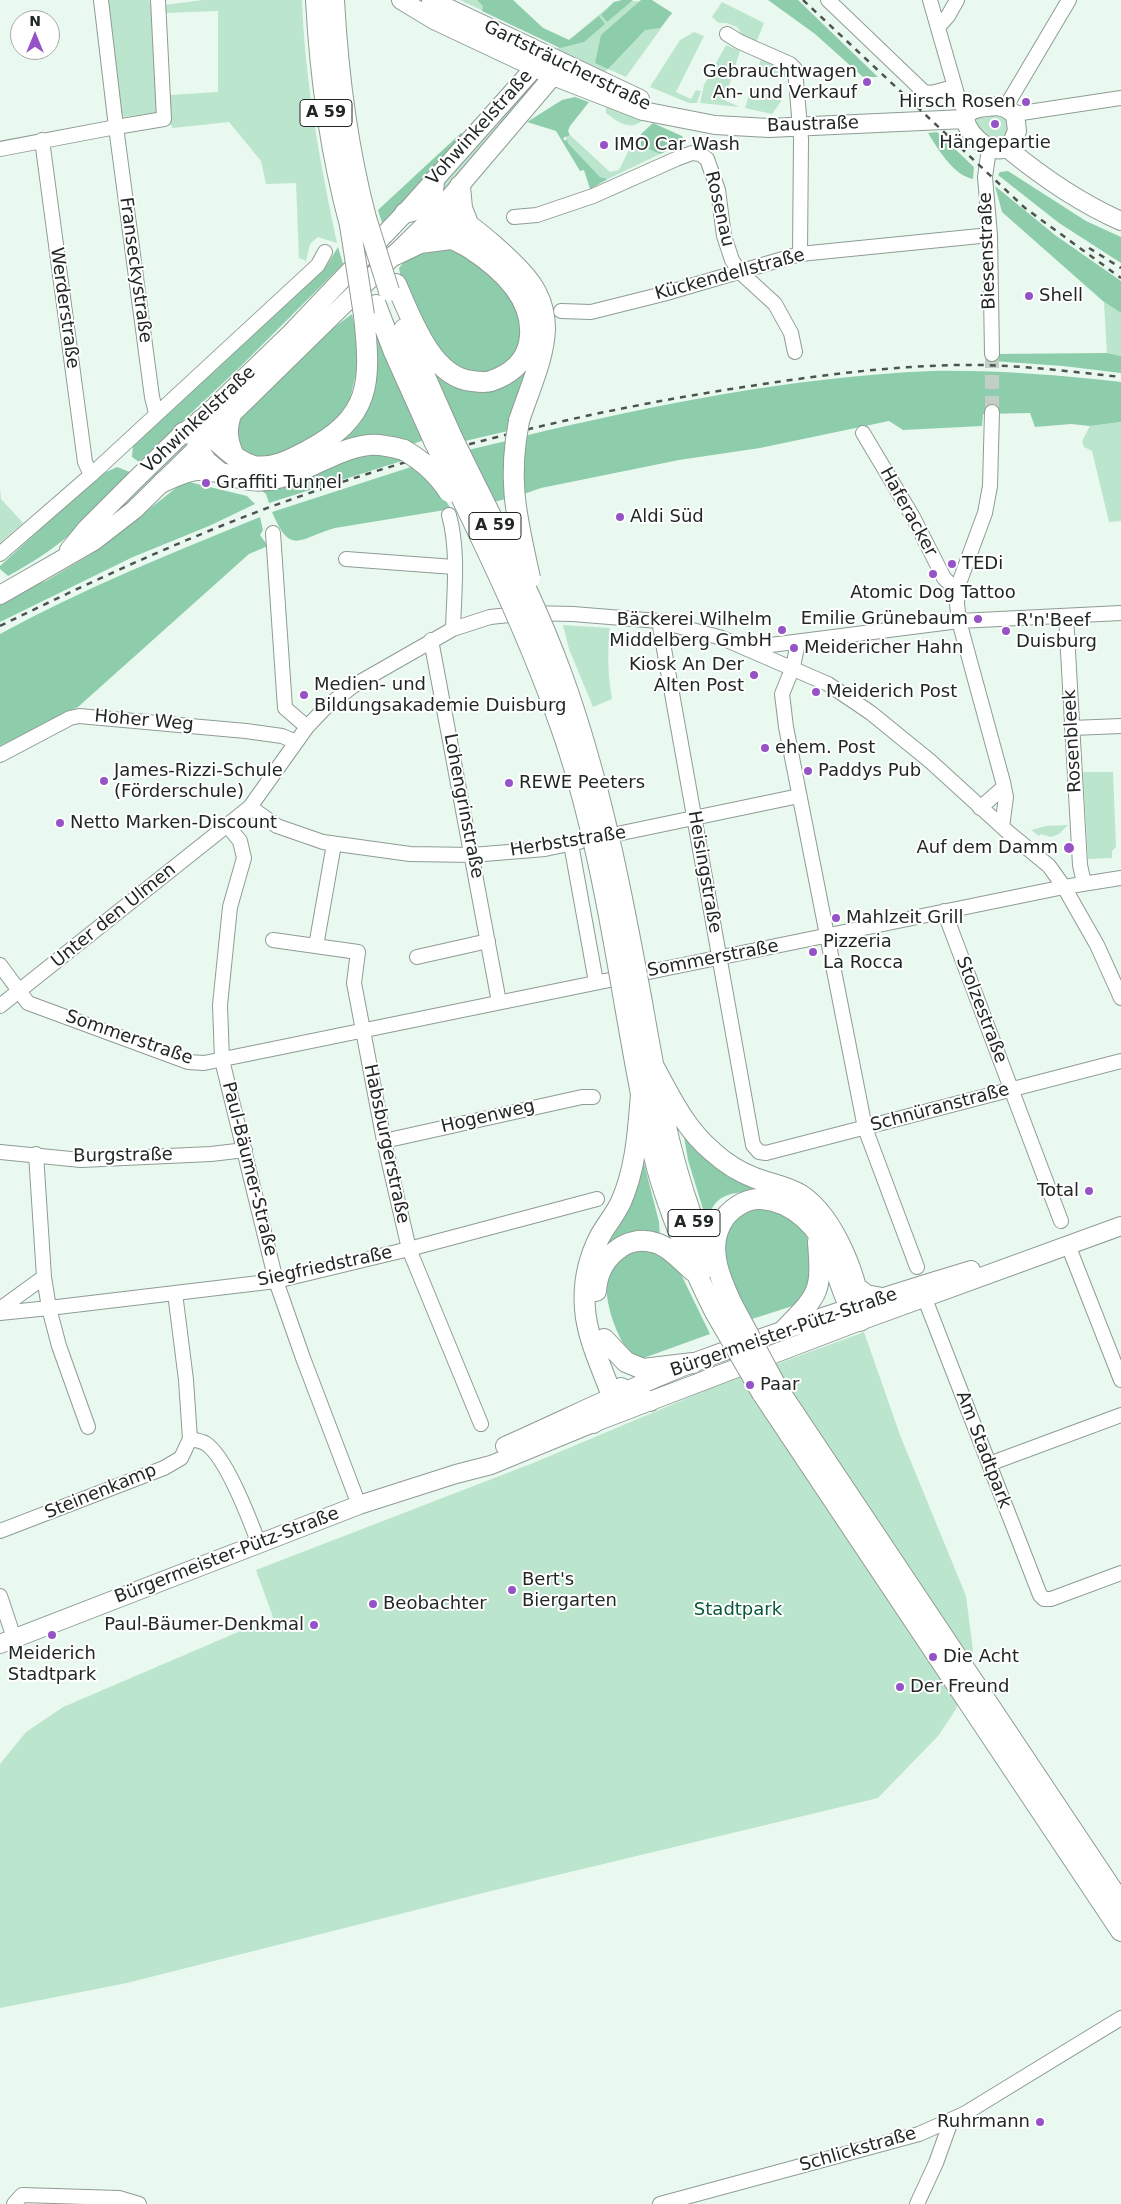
<!DOCTYPE html>
<meta charset="utf-8">
<style>
body{margin:0}
#map{position:relative;width:1121px;height:2204px;overflow:hidden;background:#eaf9f0;font-family:"DejaVu Sans",sans-serif}
canvas{display:block}
.north{position:absolute;left:10px;top:10px;width:50px;height:50px;box-sizing:border-box;background:#fff;border:1px solid #a6a9a7;border-radius:50%;rotate:0deg;font-size:14px;font-weight:700;line-height:20px;text-align:center;color:#212724}
.north::after{content:'';display:block;margin:auto;width:18px;height:22px;background:#9653c7;clip-path:polygon(50% 0,100% 100%,50% 72%,0 100%)}
</style>
<div id="map">
<canvas width="1121" height="2204"></canvas>
<div class="north">N</div>
</div>
<script>
const c = document.querySelector('canvas').getContext('2d');
c.lineJoin = 'round';
function fillPath(path, color) { c.fillStyle = color; c.fill(path, 'evenodd'); }
function stroke(path, color, width, dash) { c.strokeStyle = color; c.lineWidth = width; c.lineCap = dash ? 'butt' : 'round'; c.setLineDash(dash || []); c.stroke(path); }
function drawText(font, color, halo, rows, align = 'center') {
  c.font = font + ' "DejaVu Sans",sans-serif'; c.lineWidth = 4; c.setLineDash([]); c.textBaseline = 'middle'; c.strokeStyle = halo; c.fillStyle = color; for (const [text, x, y, turn = 0] of rows) {
    c.save(); c.translate(x, y); c.rotate((+turn || 0) * Math.PI / 180); c.textAlign = isNaN(turn) ? turn : align; if (halo) c.strokeText(text, 0, 0); c.fillText(text, 0, 0); c.restore();
  }
}
const green = new Path2D(`
 M106,0H149L155,18L159,109L155,113L123,117L120,112Z
 M202,0H302C305,83 320,162 337,243L318,237L310,244L306,261L299,258L296,183L266,184L261,161L229,122L173,128L167,120L171,112L170,95L218,92V11L165,13V5Z
 M460,0H513L543,28L569,40L614,2C634,0 655,0 672,13L626,77L608,69L603,74L554,51L559,47Z
 M722,2L764,23L756,43L744,38L737,27L726,23H719L712,17Z
 M694,32L704,36L676,92L691,99L696,90L701,91L697,103H689L650,87L680,40Z
 M726,45L740,51L725,98L726,101L740,107L700,103L704,85Z
 M761,59L785,69L787,77H781L758,69Z
 M751,89L782,100L772,114L745,108Z
 M521,92L527,94L441,194L443,184L483,139Z
 M606,107L642,121C629,131 618,122 606,113Z
 M1002,113L1012,124L1004,140C991,145 983,134 974,126V115Z
 M570,135L610,172L619,170L629,150C641,145 648,149 660,154L608,179L600,177L568,143L566,136Z
 M1104,302L1121,313V356L1107,353Z
 M1121,422V521L1109,522L1092,451L1084,447L1082,441L1090,426Z
 M180,443H186L187,449L137,497L95,531Z
 M0,488L1,499L23,523L0,543Z
 M563,625L610,628C607,651 608,676 612,699L593,707L569,649Z
 M1083,772H1113L1116,847L1112,851V858L1088,859Z
 M1068,825L1059,834L1051,837L1041,834L1039,836L1031,830L1046,826Z
 M864,1332L900,1435L966,1596L973,1650L956,1709L939,1735L878,1798L491,1891L127,1983L0,2008V1764L26,1732L63,1707L273,1617L256,1570L533,1463L709,1389Z`);
const forest = new Path2D(`
 M477,0H513L543,28L569,40L599,16L605,24L584,42L560,48L482,11L483,6Z
 M622,0H633L607,22L601,15L614,2Z
 M641,0H652L672,13L660,28L645,30L608,69L595,63L601,35Z
 M768,0H798L878,77H863L815,34Z
 M575,97L589,102L570,126L568,131L570,135L563,138L565,141L567,139L568,143L600,177L608,179L590,189L584,170L580,171L556,131L527,122L562,100Z
 M653,123L682,136L684,140L683,144L660,154L641,146V134Z
 M937,132L974,167L973,179C953,175 938,149 928,133Z
 M461,133L466,137L382,223L378,210Z
 M1008,171L1086,221L1121,237V263L1059,223L998,175L1000,172Z
 M995,186L1055,235L1121,281V313L1104,302L1002,212Z
 M441,245L481,262L521,310L522,344L508,363L491,373L465,372L442,358L401,279L399,268L406,260Z
 M338,247L343,264L239,368L139,462L132,457L133,445L327,265Z
 M352,314L356,331L357,369L350,400L335,422L291,451L263,459L238,450L236,420L320,338Z
 M372,323L424,440L413,444C384,426 354,440 324,449L351,426Z
 M1107,353L1121,356V373L1063,366L992,361V354Z
 M531,357L508,431L465,441L434,373H439L457,384Z
 M931,371C995,370 1058,375 1121,382V422L1090,426L1071,424L1035,427L1030,413L983,414L982,426L903,430L889,421L760,448L679,460L541,488L521,495L524,436C657,404 794,377 931,371Z
 M506,441L504,470L505,499L494,502L468,450Z
 M368,453L408,459L269,503L266,494L259,489Z
 M414,466L436,485L451,509L335,528C299,538 291,557 272,512Z
 M117,467L130,472C96,516 57,550 8,576L0,569V566L94,480L104,473Z
 M185,481L247,496L255,504L209,526L133,557L0,622V603L27,588L46,581L93,553Z
 M260,517L263,530L260,535L268,546L249,554L78,707L0,746V634C84,588 172,553 260,517Z
 M683,1131L761,1190C736,1193 714,1191 708,1220L706,1219L688,1160Z
 M644,1163L659,1222L660,1237L601,1249Z
 M765,1204L797,1224L805,1234L812,1247L816,1261L802,1303L752,1319L724,1270L725,1224L732,1216Z
 M640,1250L662,1254L679,1270L710,1334L638,1360C635,1357 630,1354 627,1349C612,1328 593,1273 621,1255C626,1252 635,1251 640,1250Z`);
const minorTunnel = new Path2D(`
 M992,354V412`);
const minor = new Path2D(`
 M101,0L116,127L164,119L158,0
 M828,0L924,92L931,93L954,87
 M930,0L959,101L967,114
 M938,27L948,16L957,0
 M727,34L740,42L790,64L795,69L801,139L800,254
 M1005,108L1069,0
 M1015,114L1121,98
 M42,140L85,462L91,475
 M0,149L116,127L152,397L156,413
 M989,149L985,177L990,235L992,354
 M514,217L537,215L593,196L676,159L692,153L700,154L707,159L718,190L724,236L732,260L739,271L775,304L791,333L795,352
 M561,311L591,312L663,294L800,254L990,235
 M992,412L990,486L985,513L958,586L957,604L959,621L1003,782L1006,797L1002,827
 M863,433L913,517L944,578L950,584L958,586
 M449,515C459,552 454,592 453,629
 M273,533L285,708L307,727
 M0,554L91,475L318,265L325,252
 M346,559L454,567
 M1066,616L1080,865L1084,883
 M659,621L753,1145L759,1152L766,1153L1121,1061
 M431,640L499,1002
 M798,642L793,667L782,694L786,727L865,1128L917,1267
 M747,648L959,621L1121,613
 M1072,728L1121,726
 M0,755L70,718L79,716L246,731L282,736L296,742
 M250,807L277,826L323,842L410,854L472,855L545,849L799,796
 M980,808L1004,787
 M227,825L240,841L244,858L230,907L220,1005L222,1060L276,1281L303,1358L359,1505
 M571,844L596,982
 M944,911L1061,1221
 M273,940L358,952L354,983L384,1141L409,1249L481,1424
 M316,946L334,844
 M417,957L488,941
 M0,965L28,1003L188,1062L204,1063L1064,887L1121,878
 M0,1006L250,807L307,727L325,708L353,686L453,629L490,617L528,613L573,614L659,621L722,638L828,684L871,713L930,761L1009,833L1049,866L1064,887L1097,945L1121,998
 M384,1141L582,1097H593
 M0,1152L81,1160L211,1154L245,1150
 M1068,1245L1121,1380
 M175,1293L186,1380L190,1439C195,1440 201,1441 205,1443C226,1456 250,1520 259,1544
 M925,1299L1040,1595L1044,1599H1051L1121,1573
 M0,1309L44,1277L36,1154
 M0,1313L49,1308L44,1277
 M88,1427L59,1346L49,1308L276,1281L409,1249L597,1199
 M989,1464L1121,1415
 M0,1531L164,1468L181,1458L190,1439
 M0,1596L14,1638
 M14,2204L22,2195L119,2198L139,2204
 M660,2204L919,2134L964,2114L1121,2018
 M917,2204L936,2163L951,2121`);
const major = new Path2D(`
 M401,0L434,20L553,76L643,111L715,125L769,128L965,119
 M431,0L640,99
 M998,106L1005,108L1015,114L1017,131L1011,145C991,162 958,125 967,114C974,106 989,107 998,106Z
 M1007,148C1041,176 1080,203 1121,221
 M69,550L87,528L129,486L183,433L201,420L291,333L405,213L535,67L553,59
 M0,595L94,541L134,510L434,216L553,76V59
 M505,1446C568,1418 630,1387 695,1362C786,1328 878,1298 971,1270
 M0,1644L359,1505L456,1474L491,1465L593,1423L860,1321L1121,1226`);
const highway = new Path2D(`
 M316,0C320,76 330,151 350,225
 M334,0C338,74 347,146 366,218
 M460,186L462,208L469,226
 M405,213C415,210 427,206 438,208C463,215 525,269 536,292C542,303 545,316 545,329C544,360 528,392 519,421
 M395,255L420,243L451,239
 M396,284C411,317 431,377 472,381C479,382 485,383 491,381C509,375 525,363 529,343C537,302 503,270 471,249C462,243 451,240 443,231C430,216 432,199 434,181
 M376,305L394,352L434,441
 M404,329L451,435
 M231,414C226,431 227,440 234,456
 M201,420L197,448L207,462L219,472
 M183,433C192,434 202,433 210,437C225,446 236,462 254,466C272,469 290,460 305,452C372,417 371,384 364,315
 M163,482C174,477 187,470 199,470C223,469 243,484 267,480C303,476 333,449 369,445C381,444 393,447 404,450
 M641,997C654,1070 666,1144 691,1214C697,1232 703,1251 712,1267
 M624,1000C634,1056 643,1113 657,1168C671,1218 692,1266 715,1312
 M653,1065C670,1096 685,1129 713,1152C725,1163 739,1172 755,1178C770,1184 787,1186 801,1195C834,1217 861,1282 860,1321
 M641,1094C638,1131 636,1168 621,1202C615,1215 605,1226 599,1238C588,1260 583,1285 585,1309C587,1338 602,1368 612,1396L631,1401H650
 M857,1288L866,1295L882,1298
 M596,1291C598,1260 624,1233 656,1243C670,1247 682,1262 693,1271
 M732,1304C721,1280 707,1250 721,1224C728,1210 745,1198 761,1199C794,1201 819,1228 831,1257C840,1279 843,1301 859,1319
 M784,1330C819,1294 822,1293 818,1242
 M604,1339L626,1362L643,1369L693,1363
 M776,1386L1121,1903
 M762,1393L1121,1931
 M593,1423C605,1414 625,1406 621,1388`);
const rail = new Path2D(`
 M803,0L1025,208L1121,278
 M1089,248L1121,268
 M0,626C86,584 172,544 262,510C413,454 572,414 731,389C814,376 897,364 981,365C1028,366 1075,372 1121,377`);
const highwayBridge = new Path2D(`
 M366,218L389,291
 M350,225L364,315
 M519,421C507,483 517,518 530,578
 M451,435C489,514 532,592 562,675C600,780 621,888 641,997
 M434,441C482,539 530,636 565,739C593,823 609,912 624,1000
 M404,450C423,461 437,473 449,492
 M732,1304L776,1386
 M715,1312L762,1393`);
const markers = [
 [867,82,5,"#9653c7"],
 [1026,102,5,"#9653c7"],
 [995,124,5,"#9653c7"],
 [604,145,5,"#9653c7"],
 [1029,296,5,"#9653c7"],
 [206,483,5,"#9653c7"],
 [620,517,5,"#9653c7"],
 [952,564,5,"#9653c7"],
 [933,574,5,"#9653c7"],
 [978,619,5,"#9653c7"],
 [782,630,5,"#9653c7"],
 [1006,631,5,"#9653c7"],
 [794,648,5,"#9653c7"],
 [754,675,5,"#9653c7"],
 [816,692,5,"#9653c7"],
 [304,695,5,"#9653c7"],
 [765,748,5,"#9653c7"],
 [808,771,5,"#9653c7"],
 [104,781,5,"#9653c7"],
 [509,783,5,"#9653c7"],
 [60,823,5,"#9653c7"],
 [1069,848,6,"#9653c7"],
 [836,918,5,"#9653c7"],
 [813,952,5,"#9653c7"],
 [1089,1191,5,"#9653c7"],
 [750,1385,5,"#9653c7"],
 [512,1590,5,"#9653c7"],
 [373,1604,5,"#9653c7"],
 [314,1625,5,"#9653c7"],
 [52,1635,5,"#9653c7"],
 [933,1657,5,"#9653c7"],
 [900,1687,5,"#9653c7"],
 [1040,2122,5,"#9653c7"]
];
const shields = [
 [326,113,52],
 [495,526,52],
 [694,1223,52]
];
const shieldNames = [
 ["A 59",326,113],
 ["A 59",495,526],
 ["A 59",694,1223]
];
const streetNames = [
 ["Gartsträucherstraße",567,66,26],
 ["Baustraße",813,125,-2],
 ["Vohwinkelstraße",480,128,-48],
 ["Rosenau",719,209,77],
 ["Biesenstraße",988,251,-92],
 ["Franseckystraße",135,270,82],
 ["Kückendellstraße",730,275,-15],
 ["Werderstraße",64,308,82],
 ["Vohwinkelstraße",199,420,-43],
 ["Haferacker",908,512,61],
 ["Hoher Weg",144,721,5],
 ["Rosenbleek",1073,741,-93],
 ["Lohengrinstraße",463,806,79],
 ["Herbststraße",568,842,-9],
 ["Heisingstraße",704,872,80],
 ["Unter den Ulmen",114,916,-39],
 ["Sommerstraße",713,959,-11],
 ["Stolzestraße",981,1010,69],
 ["Sommerstraße",129,1038,19],
 ["Schnüranstraße",940,1108,-15],
 ["Hogenweg",488,1117,-13],
 ["Habsburgerstraße",386,1144,78],
 ["Burgstraße",123,1156,-1],
 ["Paul-Bäumer-Straße",249,1169,76],
 ["Siegfriedstraße",325,1267,-12],
 ["Bürgermeister-Pütz-Straße",784,1333,-19],
 ["Am Stadtpark",983,1450,69],
 ["Steinenkamp",101,1492,-22],
 ["Bürgermeister-Pütz-Straße",227,1556,-21],
 ["Schlickstraße",858,2150,-16]
];
const poiNames = [
 ["Gebrauchtwagen",857,72,"right"],
 ["An- und Verkauf",857,93,"right"],
 ["Hirsch Rosen",1016,102,"right"],
 ["Hängepartie",995,143,"center"],
 ["IMO Car Wash",614,145],
 ["Shell",1039,296],
 ["Graffiti Tunnel",216,483],
 ["Aldi Süd",630,517],
 ["TEDi",962,564],
 ["Atomic Dog Tattoo",933,593,"center"],
 ["Emilie Grünebaum",968,619,"right"],
 ["Bäckerei Wilhelm",772,620,"right"],
 ["Middelberg GmbH",772,641,"right"],
 ["R'n'Beef",1016,621],
 ["Duisburg",1016,642],
 ["Meidericher Hahn",804,648],
 ["Kiosk An Der",744,665,"right"],
 ["Alten Post",744,686,"right"],
 ["Medien- und",314,685],
 ["Bildungsakademie Duisburg",314,706],
 ["Meiderich Post",826,692],
 ["ehem. Post",775,748],
 ["James-Rizzi-Schule",114,771],
 ["(Förderschule)",114,792],
 ["Paddys Pub",818,771],
 ["REWE Peeters",519,783],
 ["Netto Marken-Discount",70,823],
 ["Auf dem Damm",1058,848,"right"],
 ["Mahlzeit Grill",846,918],
 ["Pizzeria",823,942],
 ["La Rocca",823,963],
 ["Total",1079,1191,"right"],
 ["Paar",760,1385],
 ["Bert's",522,1580],
 ["Biergarten",522,1601],
 ["Beobachter",383,1604],
 ["Paul-Bäumer-Denkmal",304,1625,"right"],
 ["Meiderich",52,1654,"center"],
 ["Stadtpark",52,1675,"center"],
 ["Die Acht",943,1657],
 ["Der Freund",910,1687],
 ["Ruhrmann",1030,2122,"right"]
];
const parkNames = [
 ["Stadtpark",738,1610]
];
fillPath(green, '#bce5cd');
fillPath(forest, '#8ecdab');
stroke(minorTunnel, '#c2cfc7', 14, [14, 7]);
stroke(minor, '#8e9c94', 16);
stroke(major, '#8e9c94', 20);
stroke(highway, '#8e9c94', 22);
stroke(minor, '#fff', 14);
stroke(major, '#fff', 18);
stroke(highway, '#fff', 20);
stroke(rail, '#4d5450', 2.5, [6, 6]);
stroke(highwayBridge, '#8e9c94', 22, []);
stroke(highwayBridge, '#fff', 20);
for (const [x, y, r, color] of markers) { const dot = new Path2D(); dot.arc(x, y, r, 0, 2 * Math.PI); c.fillStyle = color; c.fill(dot); stroke(dot, '#fff', 2); }
for (const [x, y, w] of shields) { const box = new Path2D(); box.roundRect(x - w / 2, y - 13.5, w, 27, 4); c.fillStyle = '#fff'; c.fill(box); stroke(box, '#212724', 1); }
drawText('bold 16px', '#212724', null, shieldNames);
drawText('18px', '#212724', '#fff', streetNames);
drawText('18px', '#212724', '#fff', poiNames, 'left');
drawText('18px', '#065637', '#fff', parkNames);
</script>
